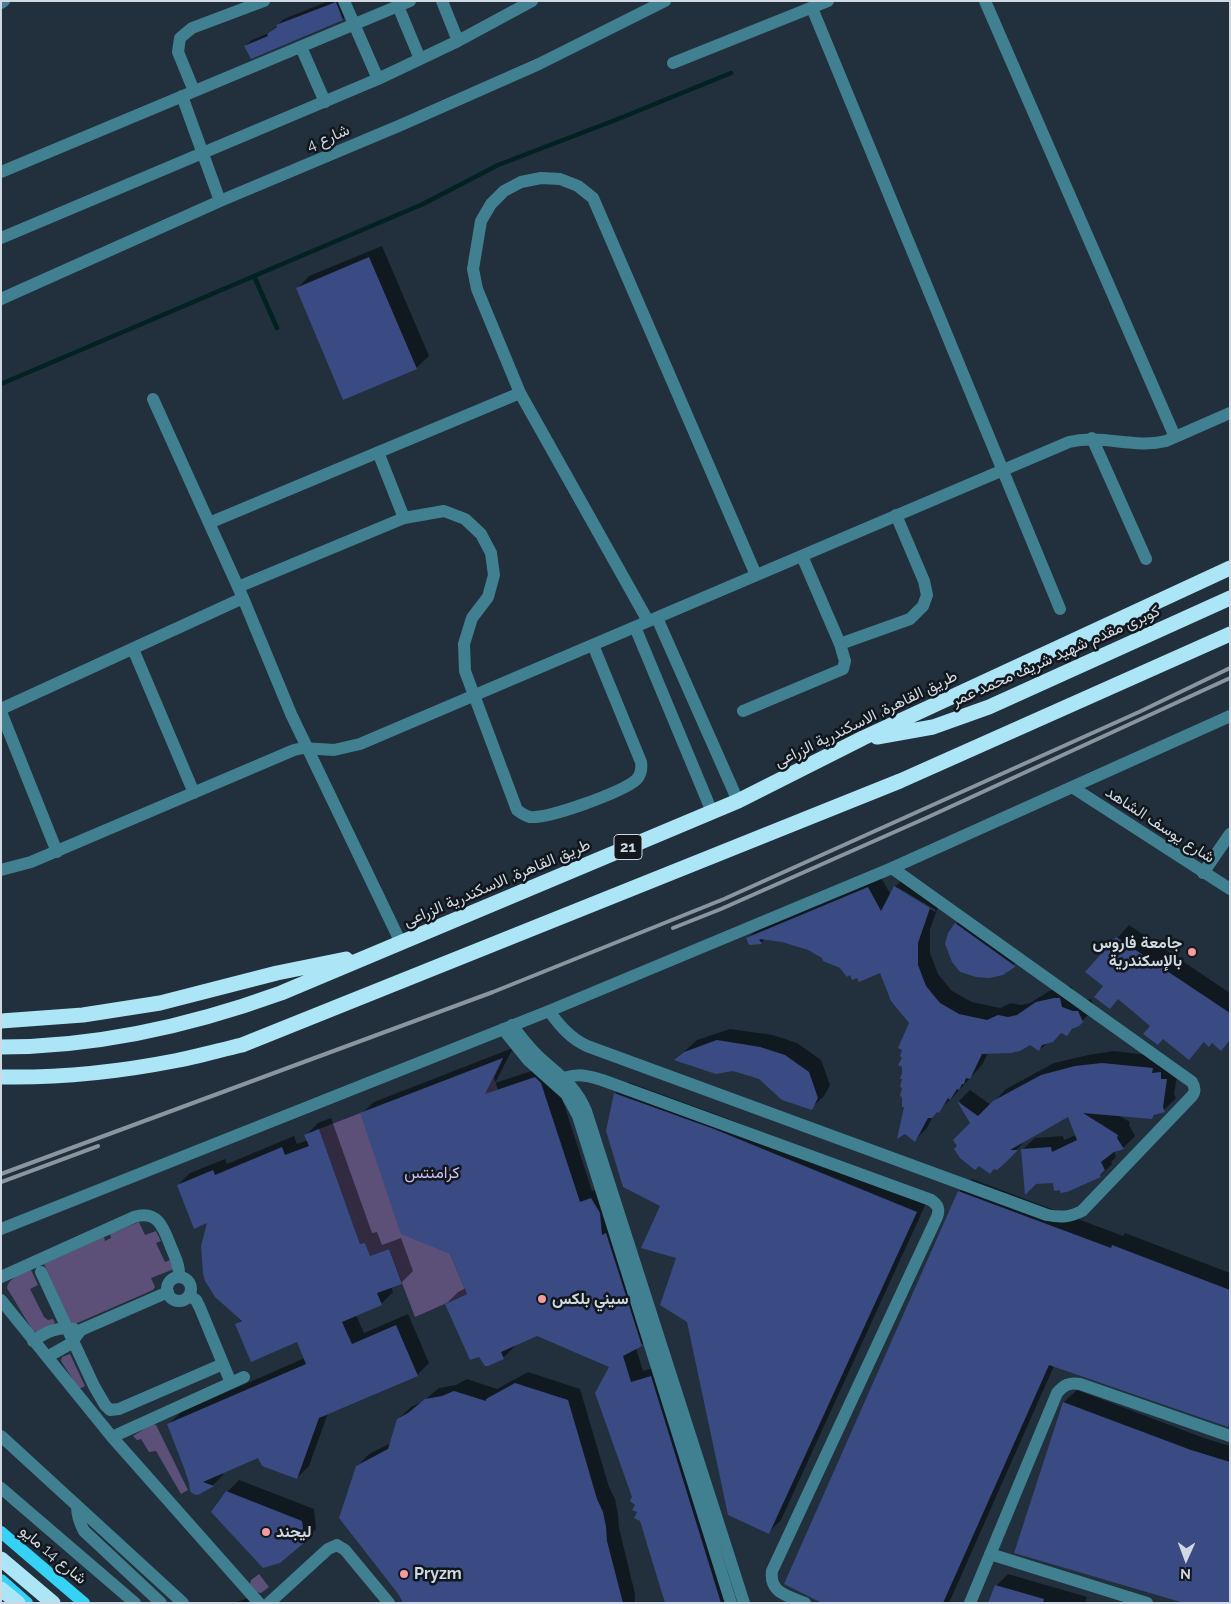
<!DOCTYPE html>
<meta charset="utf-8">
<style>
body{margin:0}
#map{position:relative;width:1231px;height:1604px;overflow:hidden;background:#21303c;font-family:Raleway,sans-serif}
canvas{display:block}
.frame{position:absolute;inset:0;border:2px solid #d0d9e1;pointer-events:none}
.north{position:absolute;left:1161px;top:1534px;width:50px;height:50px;-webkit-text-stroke:4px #11171d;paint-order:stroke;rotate:182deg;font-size:14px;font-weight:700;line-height:20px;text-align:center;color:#d0d9e1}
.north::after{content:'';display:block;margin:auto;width:18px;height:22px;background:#d0d9e1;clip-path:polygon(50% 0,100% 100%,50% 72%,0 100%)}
</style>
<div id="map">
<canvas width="1231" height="1604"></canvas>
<div class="frame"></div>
<div class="north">N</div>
</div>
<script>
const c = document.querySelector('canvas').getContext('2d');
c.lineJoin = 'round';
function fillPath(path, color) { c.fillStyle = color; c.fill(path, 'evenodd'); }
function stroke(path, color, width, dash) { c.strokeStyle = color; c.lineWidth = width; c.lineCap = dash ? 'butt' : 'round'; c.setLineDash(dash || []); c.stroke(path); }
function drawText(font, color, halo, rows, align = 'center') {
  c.font = font + ' Raleway,Vazirmatn,sans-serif'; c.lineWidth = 5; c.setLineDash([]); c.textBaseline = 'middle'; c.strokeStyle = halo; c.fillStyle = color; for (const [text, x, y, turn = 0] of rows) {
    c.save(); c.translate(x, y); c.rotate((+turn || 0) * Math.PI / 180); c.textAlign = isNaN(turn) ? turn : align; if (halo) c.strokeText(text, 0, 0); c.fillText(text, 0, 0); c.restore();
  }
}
const green = new Path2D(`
 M503,1058L494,1078L540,1215L450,1254L467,1294L415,1317L389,1249L365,1258L319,1129Z
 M139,1222L145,1235L156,1231L161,1241L156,1243L165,1262L170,1260L174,1269L151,1278L155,1287L153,1290L75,1324L70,1322L44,1264L104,1237L105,1241L111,1238L110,1234Z
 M31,1270L38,1285L30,1289L44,1317L48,1320L53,1319L55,1323L37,1332L33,1331L7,1288C9,1277 22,1274 31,1270Z
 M70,1354L85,1386L79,1389L61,1361L62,1357Z
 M152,1424L156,1425L188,1490L181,1494L156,1451L149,1452L141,1439L137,1440L133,1436Z
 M259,1574L269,1587L261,1593L257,1592L250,1584L251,1580Z`);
const shadow = new Path2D(`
 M329,1H345L349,12L343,19L252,57L245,46L252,40L269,33L284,19Z
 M382,246L429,356L416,368L297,289L309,276Z
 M907,875L942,896L930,929V953L938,974L952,991L972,1002L1000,1008L1011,1003L1021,1005L1030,1003L1049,991L1067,986L1072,987L1074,995L1085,1000L1091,999L1095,1009L1067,1034L1062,1032L1039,1050L1030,1044L988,1053L982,1065L951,1099L934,1114L927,1128L915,1140L905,1106L904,1078V1049L910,1023L880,971L858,977L824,957L794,943L765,939L761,943L748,938L760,926L880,876L891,895L895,887ZM897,887L936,910L935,912L897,890Z
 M965,915L1023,956L1003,974L956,924Z
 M1129,925L1230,993V1040L1205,1042L1189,1058L1087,972Z
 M730,1029L773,1035L797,1043L821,1060L830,1085L824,1096L811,1108L760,1078L733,1070L676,1059L697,1040Z
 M513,1048L495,1083L547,1066L553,1070L592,1191L603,1187L653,1333L641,1345L636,1348L643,1371L663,1365L737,1603H666L634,1497L611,1366L537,1335L515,1345V1346L503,1358L446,1304L458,1292L466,1288L451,1253L361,1114L374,1102Z
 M1114,1051L1164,1057L1179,1067L1174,1094L1176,1098L1164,1110L1157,1113L1152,1118L1118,1115L1130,1122L1129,1125L1135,1136L1123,1148L1114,1151L1116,1157L1111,1162L1112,1164L1100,1176L1054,1182L1022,1150L1035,1138L1063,1136L1064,1140L1076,1135L1068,1115L1027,1139L1003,1163L972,1123L959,1101L970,1090L991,1105L1006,1089L1054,1063L1088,1055Z
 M628,1082L726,1118L928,1199L781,1520L769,1532L677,1258L662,1205L615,1094Z
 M331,1118L372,1233L377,1232L382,1245L401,1238L413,1271L401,1283L391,1286L393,1292L381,1304L356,1315L364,1333L408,1314L429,1363L417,1375L328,1413L309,1466L297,1478L259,1456L221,1473L224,1474L213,1485L198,1494L169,1424L181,1412L305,1358L297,1341L236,1325L242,1319L209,1220L178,1185L190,1173L225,1159L227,1164L294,1136L297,1144L308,1140L306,1135L318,1123Z
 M972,1179L1123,1236L1125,1233L1230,1273V1424L1054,1366L949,1603H824L959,1192Z
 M528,1372L580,1389L609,1487L615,1499L618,1514L619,1528L635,1594V1603H405L357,1466L369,1454L391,1443L398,1419L411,1407L422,1402L439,1388L456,1385L467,1379L497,1389Z
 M1077,1390L1204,1438L1230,1446V1603L1015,1552L1064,1402Z
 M239,1480L314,1509L316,1529L304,1541L227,1492Z
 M1008,1574L1087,1597L1085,1603H989L996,1586Z
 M248,1598L252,1603H234Z`);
const stream = new Path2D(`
 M254,276L277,328
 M1,384L423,204L498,165L618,119L731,73`);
const building = new Path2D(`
 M336,2L343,20L251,59L244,46L268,36L267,34L277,27L276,25Z
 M369,257L417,369L343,400L296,288Z
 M894,886L930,908L918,943V965L926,986L940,1003L959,1014L987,1020L998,1015L1008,1017L1017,1015L1036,1002L1054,998H1060L1062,1007L1073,1011H1078L1083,1022L1079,1026L1072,1029L1067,1036L1061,1033L1053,1042L1042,1045L1039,1051L1030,1045L1020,1051L1011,1053L982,1054L970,1079L966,1078L964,1084H962L959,1090L957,1089L950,1100L948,1098L939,1113L937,1112L932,1118H928L915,1142L905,1134L897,1139L904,1107H902V1097L900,1096L902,1088L900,1087L902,1079H900L902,1073V1067L898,1065L902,1058L900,1056L902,1050L898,1048L909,1023L891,1001L880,973L859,982L857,978L852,980L850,975L847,977L840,968L823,961L822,958L808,950L782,942L759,939L762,944L749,945L746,938L868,887L881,911Z
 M955,923L1015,966V967L1003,975L989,978L976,977L960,972L952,962L945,944L948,933Z
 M1116,937L1230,1013V1040L1221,1051L1212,1043L1209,1047L1204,1042L1189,1060L1163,1039L1158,1045L1143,1034L1150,1026L1118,999L1110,1009L1094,997L1103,986L1085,972Z
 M717,1040L760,1047L785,1055L809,1072L818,1098L812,1110L782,1100L759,1079L733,1071L716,1074L674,1060L684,1052Z
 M503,1058L485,1094L535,1077L541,1083L580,1202L591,1198L600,1213L602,1235L606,1233L642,1346L623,1356L631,1382L651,1376L721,1603H665L640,1521L634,1518L637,1512L632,1510L635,1505L630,1501L632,1497L595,1393L609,1367L537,1336L501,1352L504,1359L488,1366H485L479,1357L470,1360L445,1304L467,1294L450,1254L401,1234L360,1113Z
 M1102,1063L1153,1068L1152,1073L1161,1072V1079H1167L1163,1107L1165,1112L1154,1115L1152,1119L1083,1113L1118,1135L1117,1138L1124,1149L1114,1152L1101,1162L1105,1170L1100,1175L1101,1177L1067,1192L1060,1193V1190L1054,1191L1053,1183L1036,1184L1025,1195L1021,1149L1051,1147L1052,1152L1077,1140L1068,1117L1010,1150H1018L1004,1164L997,1170L994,1169L990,1174L979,1166L975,1170L960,1158L954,1149L957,1146L953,1140L970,1123L957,1101L978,1116L993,1101L1041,1075L1075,1066Z
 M614,1093L714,1129L917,1212L769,1534L728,1515L687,1322L660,1305L676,1258L641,1248L660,1206L623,1187L606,1131Z
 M319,1129L360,1244L365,1243L370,1256L389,1249L402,1284L377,1293L382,1305L342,1322L352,1344L396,1325L418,1376L319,1418L297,1479L262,1466L258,1458L203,1482L214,1486L198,1495L193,1494L190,1491L189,1483L184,1468L167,1424L306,1364L297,1342L251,1362L235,1324L242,1321L215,1297L205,1281L203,1273L201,1246L207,1223L194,1229L177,1185L213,1170L215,1175L282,1147L285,1155L309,1146L304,1135Z
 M958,1191L1111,1248L1112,1245L1230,1290V1420L1228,1427L1049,1365L943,1603H822L784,1584Z
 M515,1383L568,1400L597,1499L603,1512L606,1527L607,1541L623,1603H403L399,1595L339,1518L356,1466L388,1449L397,1419L408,1413L425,1399L442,1396L454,1391L486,1401V1399Z
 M1063,1402L1191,1450L1230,1462V1603H1184L1014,1553Z
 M226,1491L302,1521L305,1542L280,1563L263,1568L211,1512Z
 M995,1585L1044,1599L1043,1603H988Z`);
const minor = new Path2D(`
 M344,1L378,79
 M442,1L458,41
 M985,1L1175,437
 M1,3L4,1
 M398,6L420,59
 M812,8L1060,609
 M301,47L325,102
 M673,63L828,1
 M194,91L178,52L180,38L192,28L264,1
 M182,96L220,201
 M1,172L410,1
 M1,238L378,79L458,41L532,1
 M1,299L220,201L401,125L539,64L665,1
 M153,399L243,598L291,714L401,943
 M1092,438L1146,559
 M378,452L404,518
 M209,523L520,393
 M238,587L404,518L444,511L465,519L481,534L491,553L494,575L488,597L472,618L464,644L465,671L517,810C521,813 525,816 530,817C549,819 622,792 636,780C641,775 642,769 641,762L593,645
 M657,618L738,801
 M648,621L520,393L477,289L473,269L481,221L491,204L504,191L521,182L541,178L560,179L578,186L593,198L756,575
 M635,627L712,812
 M840,644L910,619L923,606L927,595L924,581L896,515
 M133,649L194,793
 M1,709L243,598
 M743,711L843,669L845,661L840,644L802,556
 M1,712L57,852
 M1072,787L1230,889
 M1,870L31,862L294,750L303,748L334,750L360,744L1069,442C1102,434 1134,449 1166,441L1230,413
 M1203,873L1230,834
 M549,1011C560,1026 570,1038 587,1046L1047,1215C1061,1218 1070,1217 1082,1211L1192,1096C1196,1091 1195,1087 1192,1082L892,868
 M512,1025C520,1036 528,1046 537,1055C557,1074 575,1084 586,1111L744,1603
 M503,1029L528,1060L566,1094L578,1116L731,1603
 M553,1082C573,1073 582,1074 602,1080L931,1200C938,1205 940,1209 937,1217L772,1571C769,1593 788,1596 805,1603
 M1,1229L549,1011L892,868L1230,716
 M41,1272L94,1386L105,1405L110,1410L119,1409L223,1364
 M167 1289a12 12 0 1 1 24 0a12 12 0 1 1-24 0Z
 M1,1277L134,1217C158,1209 164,1229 171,1247C175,1257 180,1266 179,1277
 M189,1296L196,1300L200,1308L231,1383
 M1,1300L112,1437L259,1603
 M33,1341C46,1332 58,1326 74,1329
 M47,1357L70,1344L81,1330L168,1292
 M1,1436L183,1603
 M112,1437L244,1377
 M1,1488L135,1603
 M77,1506C77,1516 79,1522 84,1531L161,1603
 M990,1554L1147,1603
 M269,1603L328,1549L337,1545L345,1550L389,1603
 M970,1603L1057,1393C1064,1385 1069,1382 1080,1384L1230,1436`);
const major = new Path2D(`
 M1,1532L84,1603
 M1,1580L27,1603`);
const highway = new Path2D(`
 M877,737L933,727L989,707L1230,598
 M1,1021L83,1015L160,1003L277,973L346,959
 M1,1047C98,1047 190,1026 281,993L738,801L863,738L1230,568
 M1,1077C59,1078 118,1072 174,1061C197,1057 220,1050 242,1045L900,781L1230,634
 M1,1559L53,1603
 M1,1589L18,1603`);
const rail = new Path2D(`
 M673,928L721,909L926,818L1230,678
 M1,1174L493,992L724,899L1139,712L1230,668
 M1,1182L98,1146`);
const markers = [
 [1192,952,5,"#f49b9f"],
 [542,1299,5,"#f49b9f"],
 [266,1532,5,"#f49b9f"],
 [404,1574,5,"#f49b9f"]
];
const shields = [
 [628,847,28]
];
const shieldNames = [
 ["21",628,847]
];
const streetNames = [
 ["شارع 4",328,138,-23],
 ["كوبرى مقدم شهيد شريف محمد عمر",1056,656,-24],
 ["طريق القاهرة, الاسكندرية الزراعى",866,719,-26],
 ["شارع يوسف الشاهد",1160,825,33],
 ["طريق القاهرة, الاسكندرية الزراعى",497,883,-23],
 ["شارع 14 مايو",53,1555,40]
];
const poiNames = [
 ["جامعة فاروس",1182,943,"right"],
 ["بالإسكندرية",1182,961,"right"],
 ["سيني بلكس",552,1299],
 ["ليجند",276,1532],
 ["Pryzm",414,1574]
];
const parkNames = [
 ["كرامنتس",432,1173]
];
fillPath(green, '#5c5078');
fillPath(shadow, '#0007');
stroke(stream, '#012221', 4.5);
fillPath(building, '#3a4a82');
stroke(minor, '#418091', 12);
stroke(major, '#35d2f6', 12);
stroke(highway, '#ace5f6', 15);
stroke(rail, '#8a959f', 4);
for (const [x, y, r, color] of markers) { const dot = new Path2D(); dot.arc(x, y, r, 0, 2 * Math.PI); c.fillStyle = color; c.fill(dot); stroke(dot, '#11171d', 2); }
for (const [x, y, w] of shields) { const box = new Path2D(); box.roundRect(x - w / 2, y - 12.5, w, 25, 4); c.fillStyle = '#11171d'; c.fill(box); stroke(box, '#d0d9e1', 1); }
drawText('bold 15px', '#d0d9e1', null, shieldNames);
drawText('16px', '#d0d9e1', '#11171d', streetNames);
drawText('bold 16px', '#d0d9e1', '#11171d', poiNames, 'left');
drawText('16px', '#cdbef4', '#11171d', parkNames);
</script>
